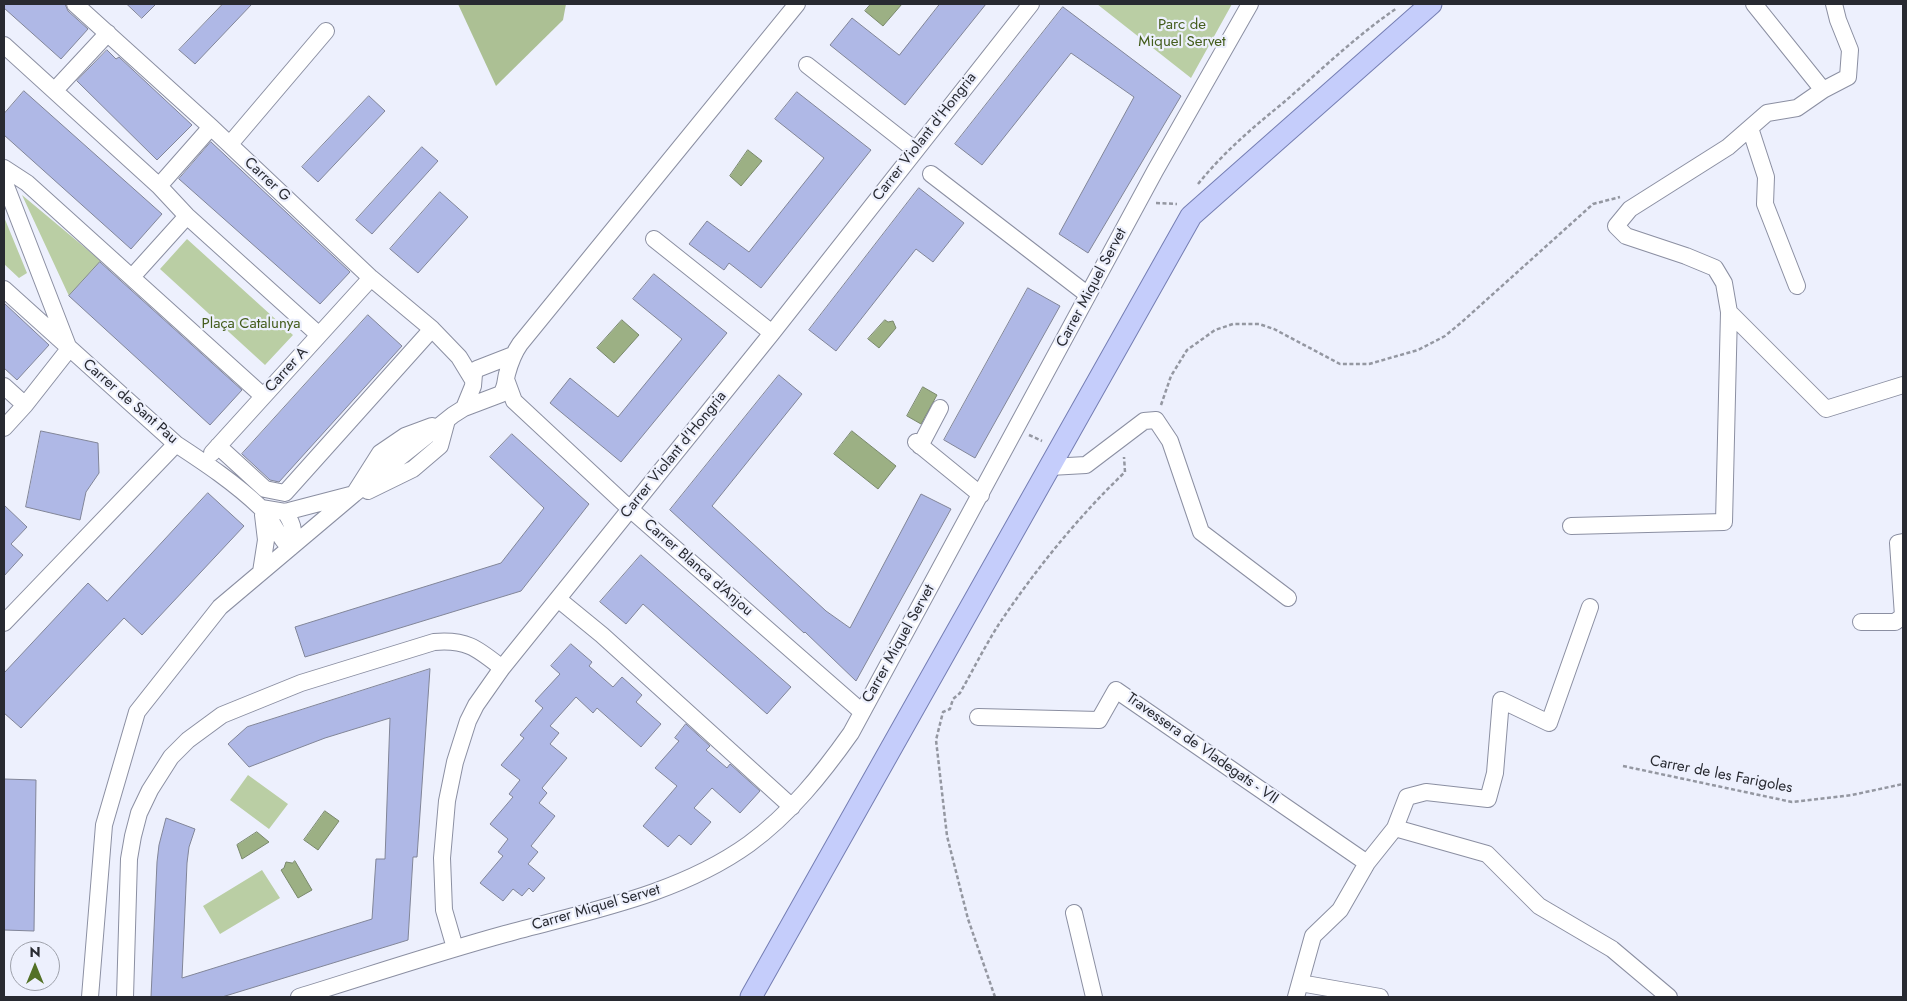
<!DOCTYPE html>
<meta charset="utf-8">
<style>
body{margin:0}
#map{position:relative;width:1907px;height:1001px;overflow:hidden;background:#edf0fd;font-family:Jost,sans-serif}
canvas{display:block}
.frame{position:absolute;inset:0;border:5px solid #282a31;pointer-events:none}
.north{position:absolute;left:10px;top:941px;width:50px;height:50px;box-sizing:border-box;background:#edf0fd;border:1px solid #9ea1ab;border-radius:50%;rotate:0deg;font-size:14px;font-weight:700;line-height:20px;text-align:center;color:#282a31}
.north::after{content:'';display:block;margin:auto;width:18px;height:22px;background:#537126;clip-path:polygon(50% 0,100% 100%,50% 72%,0 100%)}
</style>
<div id="map">
<canvas width="1907" height="1001"></canvas>
<div class="frame"></div>
<div class="north">N</div>
</div>
<script>
const c = document.querySelector('canvas').getContext('2d');
c.lineJoin = 'round';
function fillPath(path, color) { c.fillStyle = color; c.fill(path, 'evenodd'); }
function stroke(path, color, width, dash) { c.strokeStyle = color; c.lineWidth = width; c.lineCap = dash ? 'butt' : 'round'; c.setLineDash(dash || []); c.stroke(path); }
function drawText(font, color, halo, rows, align = 'center') {
  c.font = font + ' Jost,sans-serif'; c.lineWidth = 4.5; c.setLineDash([]); c.textBaseline = 'middle'; c.strokeStyle = halo; c.fillStyle = color; for (const [text, x, y, turn = 0] of rows) {
    c.save(); c.translate(x, y); c.rotate((+turn || 0) * Math.PI / 180); c.textAlign = isNaN(turn) ? turn : align; if (halo) c.strokeText(text, 0, 0); c.fillText(text, 0, 0); c.restore();
  }
}
const green = new Path2D(`
 M1097,4H1232L1191,78Z
 M22,195L101,261L69,296Z
 M4,217L27,273L19,278L4,264Z
 M187,239L293,335L265,365L160,269Z
 M248,775L288,804L269,829L230,800Z
 M262,870L280,898L220,934L203,906Z`);
const forest = new Path2D(`
 M458,4H566L563,20L496,86Z`);
const water = new Path2D(`
 M871,4H902L883,26L865,11Z
 M748,150L762,161L741,186L730,176Z
 M622,320L639,335L614,363L597,348Z
 M885,320L888,322L893,321L896,328L879,348L868,339Z
 M923,387L937,395L921,424L907,416Z
 M852,431L896,466L878,489L834,454Z
 M325,811L339,821L318,850L304,840Z
 M257,832L269,842L242,859L237,845Z
 M295,861L312,890L298,898L281,870L284,868L286,862L292,863Z`);
const building = new Path2D(`
 M4,4H65L68,11L88,29L61,59L4,8Z
 M127,4H156L142,18Z
 M223,4H252L195,64L179,50Z
 M940,4H986L905,105L830,45L852,18L899,55Z
 M1063,7L1181,96L1088,253L1059,234L1134,97L1071,53L982,165L955,144Z
 M107,50L116,59L119,57L192,125L157,160L77,81Z
 M24,91L162,214L131,249L4,135V114Z
 M797,92L871,150L761,288L729,263L724,270L689,244L707,221L749,252L824,158L775,119Z
 M369,96L385,111L318,182L302,167Z
 M211,142L350,272L320,304L179,179Z
 M422,147L438,161L372,234L356,220Z
 M919,188L964,223L933,262L916,249L836,351L809,330Z
 M440,192L468,217L418,273L390,249Z
 M100,262L242,390L210,425L69,296Z
 M654,274L727,333L621,462L550,403L570,378L618,417L682,339L633,299Z
 M1028,288L1060,306L975,458L944,440Z
 M4,303L49,345L17,380L4,368Z
 M368,315L402,346L279,482L270,480L242,454Z
 M779,375L802,394L712,506L826,611L850,628L921,494L951,509L856,681L805,632L804,633L670,510Z
 M41,431L98,443L99,473L86,492L80,520L26,507Z
 M512,434L589,504L521,591L305,657L295,627L501,563L544,508L490,457Z
 M208,493L244,526L142,635L124,618L21,728L4,713V673L88,583L107,601Z
 M4,505L27,527L11,544L23,555L4,576Z
 M641,555L791,687L767,714L643,604L626,624L600,602Z
 M571,644L592,662L589,666L613,687L622,677L642,695L636,702L661,724L641,747L597,708L593,713L576,697L550,726L559,733L550,744L567,758L542,788L547,793L539,803L555,816L531,846L538,852L528,864L545,878L533,892L529,888L522,896L513,889L503,901L480,883L503,856L498,852L508,839L490,824L513,797L509,794L520,780L501,765L524,738L520,735L543,708L535,701L560,674L551,666Z
 M430,669L417,857H413L408,940L222,997H151L157,862L159,845L166,818L195,829L189,847L187,863L182,978L372,919L376,859H385L390,718L325,738L249,767L228,744L247,727Z
 M686,724L710,746L706,750L727,768L730,764L760,791L740,813L712,788L694,808L711,822L691,845L679,835L668,847L643,826L677,786L655,768L679,741L675,738Z
 M4,779L36,780L34,931L4,930Z`);
const path = new Path2D(`
 M1198,184C1223,153 1252,128 1283,103C1320,71 1356,36 1397,8
 M1156,203L1177,204
 M1161,405L1171,376L1187,350L1215,330L1233,324H1259L1274,329L1340,364H1369L1418,350L1445,336L1463,321L1593,204L1620,197
 M1029,435L1042,441
 M1623,766L1792,802L1852,795L1903,784
 M995,997L968,919L947,836L936,740L943,712L950,709L953,699L960,693C973,670 985,646 999,624C1036,569 1078,517 1125,472L1124,457`);
const minor = new Path2D(`
 M75,4L211,127L371,278L432,329L459,357L473,380
 M1754,4L1823,90L1797,108L1767,113L1728,147L1630,209L1616,226L1626,236L1686,256L1715,268L1724,283L1729,312L1826,409L1903,385
 M4,45L159,186L187,216L319,335
 M807,65L915,150
 M55,90L108,33
 M1823,90L1848,77L1850,50L1838,20L1834,4
 M1750,128L1766,177L1765,204L1797,286
 M230,144L326,31
 M4,168L27,183L263,396
 M931,174L1088,295
 M4,181L69,349L25,405L4,386
 M159,186L211,127
 M654,239L772,333
 M132,277L187,216
 M4,289L176,444C205,463 235,483 260,507C272,518 277,536 290,548
 M507,382L514,401L630,509L862,712
 M464,408L473,386L474,374L477,369L513,355
 M4,428L25,405
 M916,442L981,495
 M218,446L265,489L285,493L432,329
 M920,446L940,408
 M212,453L371,278
 M1050,467L1086,465L1144,421L1156,420L1170,441L1201,532L1288,598
 M368,491L413,469L440,446L447,420
 M261,508L285,512L354,494L380,453L405,436L432,426
 M285,512C295,527 294,531 290,548
 M1571,526L1724,522L1729,312
 M261,572L266,540L263,515
 M558,599L602,635L792,807
 M1861,622H1895L1903,616L1898,543L1903,542
 M4,623L176,444
 M978,717L1099,720L1116,690L1367,863
 M1395,828L1487,854L1539,906L1612,949L1669,997
 M1074,913L1094,997
 M455,948L444,910L442,858L447,801L455,762L468,721L476,705L502,668L772,333L1031,4
 M1300,983L1380,997
 M90,997L104,825L137,712L220,607L354,494L453,415L464,408L501,394C506,387 505,382 507,374C510,363 513,354 520,344L797,4
 M125,997L129,859L133,836L139,813L150,790L171,757L188,740L222,715L301,683L434,642C467,639 478,649 502,668
 M299,997C367,976 436,953 505,934C588,911 678,895 749,844C790,814 822,774 851,733L1155,171L1250,4
 M1296,997L1313,936L1340,910L1367,863L1395,828L1407,797L1426,792L1488,799L1495,773L1501,700L1549,723L1590,607`);
const major = new Path2D(`
 M751,997L1191,216L1431,4`);
const parkNames = [
 ["Parc de",1182,25],
 ["Miquel Servet",1182,42],
 ["Plaça Catalunya",251,324]
];
const streetNames = [
 ["Carrer Violant d'Hongria",925,137,-52],
 ["Carrer G",267,180,43],
 ["Carrer Miquel Servet",1092,288,-62],
 ["Carrer A",287,370,-48],
 ["Carrer de Sant Pau",130,402,41],
 ["Carrer Violant d'Hongria",674,455,-51],
 ["Carrer Blanca d'Anjou",698,568,41],
 ["Carrer Miquel Servet",899,644,-61],
 ["Travessera de Vladegats - VII",1202,749,35],
 ["Carrer de les Farigoles",1721,775,11],
 ["Carrer Miquel Servet",596,908,-16]
];
fillPath(green, '#bacea4');
fillPath(forest, '#acc094');
fillPath(water, '#9cb084');
stroke(water, '#79886b', 1);
fillPath(building, '#afb8e6');
stroke(building, '#818598', 1);
stroke(minor, '#8b8fa2', 18);
stroke(major, '#757eb3', 23);
stroke(path, '#9497a1', 2.5, [4, 2.5]);
stroke(minor, '#fff', 16);
stroke(major, '#c5cdfb', 21);
drawText('15px', '#445d1c', '#edf0fd', parkNames);
drawText('15px', '#282a31', '#edf0fd', streetNames);
</script>
